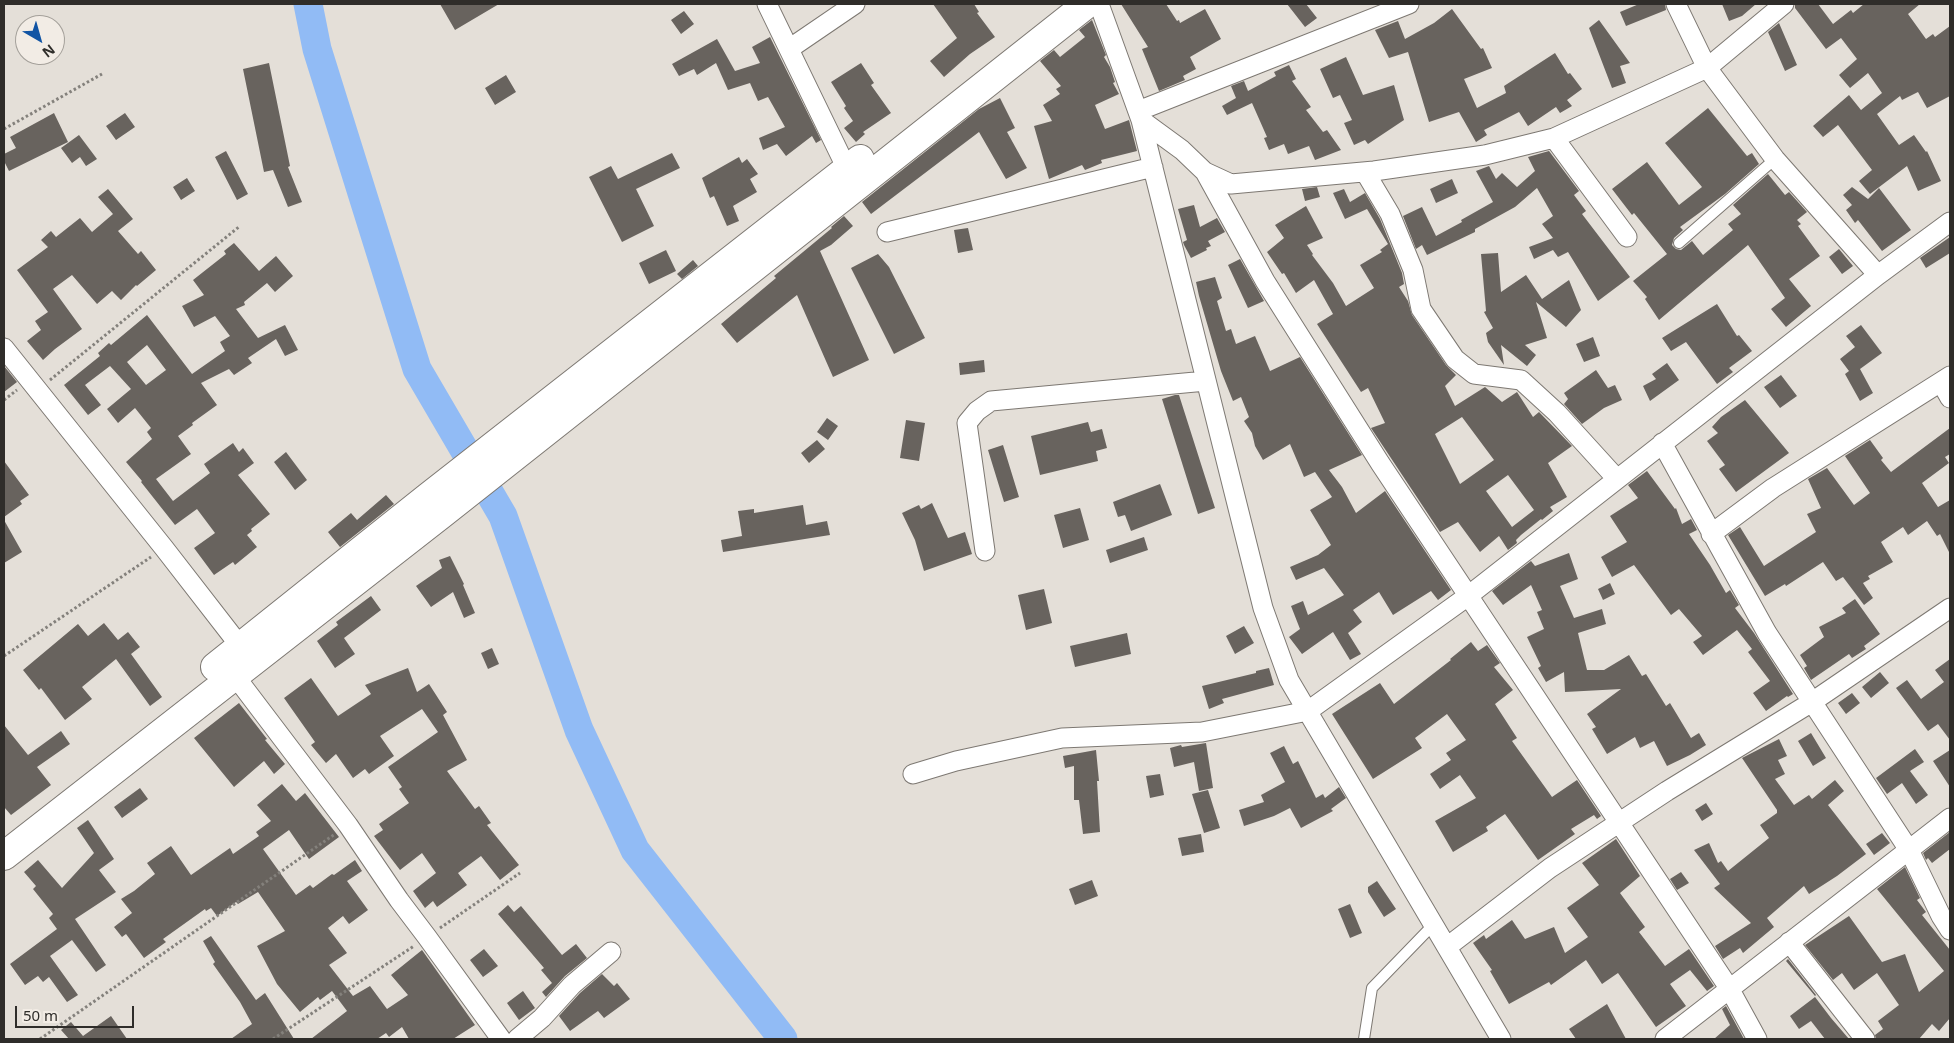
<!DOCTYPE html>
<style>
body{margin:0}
#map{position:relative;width:1954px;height:1043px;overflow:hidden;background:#e4dfd8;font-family:"Noto Sans",sans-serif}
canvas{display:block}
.frame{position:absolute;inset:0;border:5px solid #2f2d2a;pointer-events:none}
.north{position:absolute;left:15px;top:15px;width:50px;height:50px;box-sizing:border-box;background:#f2ece5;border:1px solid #a4a09a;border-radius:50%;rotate:142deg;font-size:14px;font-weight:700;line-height:20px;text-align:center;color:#2f2d2a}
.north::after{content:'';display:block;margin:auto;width:18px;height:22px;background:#1154a4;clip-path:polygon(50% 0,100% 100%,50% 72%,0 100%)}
.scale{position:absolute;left:15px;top:1006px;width:119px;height:22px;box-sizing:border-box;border:2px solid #2f2d2a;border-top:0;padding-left:6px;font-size:15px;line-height:18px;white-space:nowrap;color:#2f2d2a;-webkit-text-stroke:4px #f2ece5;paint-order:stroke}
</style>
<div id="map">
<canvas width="1954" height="1043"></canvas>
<div class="frame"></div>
<div class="north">N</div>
<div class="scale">50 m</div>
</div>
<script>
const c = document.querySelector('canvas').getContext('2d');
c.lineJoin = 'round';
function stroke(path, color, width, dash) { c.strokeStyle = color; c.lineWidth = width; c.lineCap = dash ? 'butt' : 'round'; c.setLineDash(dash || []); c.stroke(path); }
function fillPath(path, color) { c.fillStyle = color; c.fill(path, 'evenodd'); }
const river = new Path2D(`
 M308,4L317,49L417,369L503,516L579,730L635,850L783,1039`);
const building = new Path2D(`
 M440,4H499L455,30Z
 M933,4H974L979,12L977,13L995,37L970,54L944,77L930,61L957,38Z
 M1121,4H1166L1177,21L1179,20L1180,23L1205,9L1221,39L1190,57L1196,69L1183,76L1185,80L1159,91L1142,49L1148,47Z
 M1287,4H1306L1317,18L1305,27Z
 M1639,4H1665L1666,10L1626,26L1620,12Z
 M1722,4H1756L1742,16L1729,21Z
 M1795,4H1818L1833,24L1851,10L1853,13L1864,4H1920L1908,14L1926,39L1933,34L1935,37L1950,26V96L1927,108L1918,92L1902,100L1900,96L1877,114L1899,145L1914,135L1926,152L1927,151L1941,181L1918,191L1907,166L1870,194L1859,181L1872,170L1838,125L1823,137L1813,126L1849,95L1861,110L1882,93L1868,73L1850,88L1839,75L1857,59L1841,38L1826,49L1795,8Z
 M1452,9L1481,49L1483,48L1492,68L1464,79L1477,108L1506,93L1504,86L1555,53L1568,74L1570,73L1582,89L1567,100L1572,106L1560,113L1556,107L1528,126L1519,112L1484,130L1487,135L1476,142L1459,112L1429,122L1408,52L1389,58L1375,30L1398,21L1405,39L1434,23Z
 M684,11L694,24L681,34L671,20Z
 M1092,20L1106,55L1104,57L1110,67L1115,82L1113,83L1119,94L1095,105L1105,129L1129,120L1137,151L1101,160L1102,163L1085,170L1082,165L1049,179L1034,126L1052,121L1043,105L1060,94L1056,89L1061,86L1040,61L1054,50L1060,57L1085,37L1079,30Z
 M1599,20L1630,63L1620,66L1626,83L1612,88L1589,28Z
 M1779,23L1797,65L1785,71L1768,32Z
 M770,37L821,140L816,143L812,136L786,156L777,144L763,150L759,138L785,127L768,97L758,101L750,83L728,90L716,63L697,75L694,69L679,76L672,64L717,39L735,71L760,63L752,47Z
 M1346,57L1363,95L1394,85L1404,120L1368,144L1365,140L1354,145L1344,123L1352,120L1340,95L1333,98L1320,69Z
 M269,63L290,166L288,167L302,202L288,207L273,170L264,172L243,69Z
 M861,63L874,83L871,85L891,113L863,132L865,134L856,142L844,128L853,121L844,108L846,106L831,82Z
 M1289,65L1296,79L1292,81L1311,107L1306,110L1323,132L1327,130L1341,150L1315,160L1309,146L1288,154L1284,144L1269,150L1264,138L1267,137L1252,103L1227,115L1222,106L1236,98L1231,86L1244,81L1248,91L1276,76L1274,72Z
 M506,75L516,92L495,105L485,88Z
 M1000,98L1015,128L1007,132L1027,168L1006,179L979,132L871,214L862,202L979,109Z
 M1708,108L1747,156L1752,153L1759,164L1725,194L1680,227L1683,230L1674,238L1672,245L1676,249L1681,250L1692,241L1703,255L1733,230L1728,224L1741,214L1733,205L1768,174L1785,195L1789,192L1807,212L1797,220L1801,224L1798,226L1820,256L1789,279L1811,306L1786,327L1771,309L1785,298L1748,245L1659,320L1645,299L1647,297L1633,281L1667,254L1634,213L1632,215L1612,189L1647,162L1679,205L1702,187L1665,143Z
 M54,113L68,142L9,171L4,161V154L16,148L10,137Z
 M125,113L135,127L116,140L106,126Z
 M79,135L97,159L86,166L80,157L72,163L61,148Z
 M226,151L248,194L237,200L215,157Z
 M1549,151L1579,191L1574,195L1586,211L1582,214L1630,277L1598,301L1568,252L1558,257L1553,250L1534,259L1529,247L1553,238L1542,224L1553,216L1537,188L1515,207L1475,229V232L1427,255L1422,245L1416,249L1403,216L1422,207L1436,236L1462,222L1461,220L1493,202L1476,171L1489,166L1496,179L1502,173L1517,187L1535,171L1528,157Z
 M672,153L680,168L636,189L654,226L622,242L589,177L611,166L618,179Z
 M739,157L742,163L747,159L758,174L750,179L757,192L733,206L739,221L727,226L714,196L710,198L702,178Z
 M187,178L195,191L181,200L173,187Z
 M1452,179L1458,193L1436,203L1430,189Z
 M1317,187L1320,197L1305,201L1302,189Z
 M1852,187L1868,199L1879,188L1911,230L1882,251L1858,220L1855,223L1846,210L1852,205L1843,195Z
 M108,189L133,219L118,231L138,254L141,251L156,270L137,286L136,285L121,300L112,291L97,304L72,275L53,289L82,329L55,349L43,360L27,341L41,330L35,321L48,312L17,270L48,247L41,240L51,231L56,237L80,218L92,232L113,214L98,197Z
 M1344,189L1350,202L1365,193L1380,219L1402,273L1404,284L1399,287L1408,301L1412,315L1446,365L1456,375L1445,386L1455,406L1485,387L1502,402L1517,392L1533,417L1539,412L1572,446L1548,463L1567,497L1550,507L1553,511L1542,520L1541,519L1521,535L1516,540L1517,543L1508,550L1499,536L1480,552L1458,522L1440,532L1371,428L1385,423L1368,388L1361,392L1317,324L1333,314L1314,280L1296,293L1284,273L1282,274L1267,252L1284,238L1275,225L1306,206L1323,238L1307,245L1313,254L1312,255L1333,283L1346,306L1374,288L1360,265L1382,252L1380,250L1388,244L1367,209L1345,219L1333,193ZM1462,417L1494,460L1460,484L1435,434ZM1508,475L1534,510L1512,527L1486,491Z
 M1194,205L1200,227L1217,218L1225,232L1208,241L1211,246L1206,248L1207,250L1191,258L1184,245L1183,242L1187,240L1178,209Z
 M844,216L853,226L831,245L820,251L869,360L833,377L797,295L737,343L721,324L776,278L774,276L832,228L831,227Z
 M968,228L973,250L958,253L954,230Z
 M1950,237V253L1926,268L1920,258Z
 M234,243L259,271L276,256L293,276L275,292L267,283L244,302L245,305L236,309L258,338L285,325L298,350L285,356L276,339L248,358L252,363L234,375L229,369L201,383L217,405L192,423L193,425L178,436L191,454L156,479L173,501L210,473L204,464L233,443L239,452L243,448L254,463L238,475L270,514L251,529L252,531L247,535L257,547L235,565L233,562L214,575L194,548L215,533L197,509L175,525L141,482L142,481L126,462L152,439L147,432L151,428L135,408L118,423L107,409L131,389L110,366L85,385L101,405L88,415L64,385L100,356L98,353L109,343L111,345L147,315L192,374L225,351L220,342L230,336L215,316L194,327L182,306L204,295L193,280L226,254L224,251ZM147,345L166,370L146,385L127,362Z
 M1839,249L1853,266L1842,274L1829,257Z
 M666,250L676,271L649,284L639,263Z
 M1498,253L1501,292L1526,275L1542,299L1569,280L1581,310L1566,327L1536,302L1547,338L1525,345L1536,355L1527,366L1501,345L1504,365L1488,342L1486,333L1493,328L1484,312L1486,311L1481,254Z
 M878,254L889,267L925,338L894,354L851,268Z
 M1240,259L1264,301L1248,308L1228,265Z
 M693,260L698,266L682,279L677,274Z
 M1215,277L1222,298L1217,301L1226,331L1231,329L1236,344L1255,336L1270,371L1300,357L1362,455L1329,470L1342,487L1356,513L1385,491L1451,590L1438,600L1431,591L1393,615L1379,592L1353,610L1362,622L1348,633L1361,654L1350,660L1333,632L1302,654L1289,637L1300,629L1291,606L1303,601L1308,615L1344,595L1324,568L1296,580L1290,567L1318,555L1331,545L1310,510L1332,497L1315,472L1304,477L1290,444L1263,460L1255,446L1252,433L1244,421L1249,417L1241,397L1233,401L1221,371L1199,296L1196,282Z
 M1717,304L1737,336L1739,335L1752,351L1729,368L1733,372L1717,384L1686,342L1671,351L1662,338Z
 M1861,325L1882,353L1860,369L1873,393L1860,401L1845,374L1849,371L1840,359L1855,347L1846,336Z
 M1593,337L1600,356L1584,362L1576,344Z
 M984,360L985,372L960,375L959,363Z
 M1667,363L1679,380L1650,401L1643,386L1656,379L1652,374Z
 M4,366L17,382L4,392Z
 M1596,370L1608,388L1615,385L1622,400L1604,408L1582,424L1564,404L1568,399L1564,393Z
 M1781,375L1797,396L1780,408L1764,387Z
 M1175,395H1179L1215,508L1198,514L1162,399Z
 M1745,400L1789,453L1736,492L1719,469L1725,465L1707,441L1718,433L1712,427L1721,417Z
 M827,418L838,426L828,440L817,432Z
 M906,420L925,423L919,461L900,458Z
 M1088,422L1091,432L1102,429L1107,448L1096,451L1098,461L1040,475L1031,436Z
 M1950,428V454L1945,457L1949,463L1922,483L1938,507L1950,500V554L1940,534L1937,536L1927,521L1908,535L1903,527L1881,542L1893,562L1868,576L1870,579L1863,583L1873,598L1864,605L1843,577L1836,581L1823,562L1786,586L1785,584L1765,596L1728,535L1740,527L1764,566L1816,532L1807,514L1821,508L1808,479L1827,468L1854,505L1870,493L1845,456L1870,440L1883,458L1881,460L1891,472Z
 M817,440L825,449L809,463L801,453Z
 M1003,445L1019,497L1004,502L988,450Z
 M286,452L307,480L295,490L274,462Z
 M4,461L29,495L20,501L22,504L4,517Z
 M1647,471L1675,509L1676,508L1682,524L1691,519L1697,530L1689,534L1710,565L1726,593L1730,590L1739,605L1735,608L1754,633L1793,694L1788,697L1787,696L1766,711L1753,693L1770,681L1748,652L1752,649L1737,630L1703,655L1693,642L1702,636L1679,609L1671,615L1634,565L1612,577L1601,557L1627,542L1610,516L1638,498L1628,485Z
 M1160,484L1172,515L1131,531L1125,515L1118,517L1113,502Z
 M386,495L394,504L340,547L328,532L351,513L357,520Z
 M932,503L948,538L965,532L972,554L924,571L915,540L902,513L919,505L921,509Z
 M803,505L806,525L827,521L830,535L723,552L721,540L742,536L738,511L754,509V513Z
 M1080,508L1089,540L1063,548L1054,515Z
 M4,520L22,552L4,563Z
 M1144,537L1148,550L1110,563L1106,550Z
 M1569,553L1578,579L1560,586L1574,618L1602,609L1606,624L1578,633L1587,670H1604L1629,655L1642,676L1646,674L1666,706L1670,703L1691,738L1699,733L1706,745L1690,755L1667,766L1654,741L1640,748L1635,737L1607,754L1592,729L1596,727L1587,714L1621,689L1565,692L1564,672L1546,682L1538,668L1541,666L1527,637L1544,629L1537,612L1542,610L1531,585L1503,605L1492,591L1531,561L1535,566Z
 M450,556L464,584L463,585L475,613L464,618L453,592L431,607L416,586L442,568L439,560Z
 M1610,583L1615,594L1603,600L1598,589Z
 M1044,589L1052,623L1026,630L1018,595Z
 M371,596L381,610L344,638L355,654L335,668L317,641L338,625L336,622Z
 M1855,599L1880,634L1864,646L1866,649L1852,658L1849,654L1811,680L1804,668L1807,666L1800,655L1824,637L1819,627L1846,613L1842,608Z
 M104,623L118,640L128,632L140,647L131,654L162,697L150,706L116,659L82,687L92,699L65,720L41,688L39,690L23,670L78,624L88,636Z
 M1244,626L1254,643L1235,654L1226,636Z
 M1127,633L1131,654L1075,667L1070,646Z
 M1471,642L1478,651L1487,645L1500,663L1494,667L1513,690L1495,704L1517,738L1512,741L1552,797L1577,780L1601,816L1597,819L1594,815L1571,829L1575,834L1538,860L1505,814L1486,827L1488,831L1453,852L1435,821L1476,798L1460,775L1440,789L1430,774L1451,760L1446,753L1466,740L1447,714L1415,738L1422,748L1373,779L1332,714L1380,683L1394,704L1451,660L1450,659Z
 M492,648L499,664L488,669L481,653Z
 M1950,659V740L1938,724L1928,731L1896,688L1907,680L1921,699L1944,682L1935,670Z
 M408,668L417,692L429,684L447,712L443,715L467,760L447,771L475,809L479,806L491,823L487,825L519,865L500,880L481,856L458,873L467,885L437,907L433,901L425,908L413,891L436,873L422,853L400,870L374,836L383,830L379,824L409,803L399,789L402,787L388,767L438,732L422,709L380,736L394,756L369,774L365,769L353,778L336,754L326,763L311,745L315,742L284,698L311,678L338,716L371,694L365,685Z
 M1269,668L1274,685L1222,699L1224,703L1209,709L1202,686L1256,673V671Z
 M1880,672L1889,683L1871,698L1862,687Z
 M1852,693L1860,703L1846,714L1838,703Z
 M239,703L267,739L265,740L285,764L274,774L264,761L234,787L194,738Z
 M4,725L28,755L61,731L70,744L37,767L51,785L11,815L4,807Z
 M1811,733L1826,758L1813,766L1798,741Z
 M1779,739L1787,756L1778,760L1785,774L1775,779L1794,805L1809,795L1812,799L1835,780L1844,791L1828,805L1866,854L1837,876L1809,894L1804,886L1767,918L1774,927L1743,953L1740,948L1723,959L1715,946L1751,923L1714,888L1720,884L1694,850L1709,843L1718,863L1721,861L1728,871L1769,838L1760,825L1777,813V810L1742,758Z
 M1206,743L1213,788L1199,791L1194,762L1174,767L1170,748L1181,745L1182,747Z
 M1284,746L1293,764L1298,761L1316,798L1323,794L1325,798L1339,787L1346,798L1331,809L1333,811L1301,828L1290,808L1274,816L1244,826L1239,810L1264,802L1261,795L1285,782L1270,753Z
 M1915,749L1924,762L1910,771L1928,795L1916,804L1902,783L1887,794L1876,778Z
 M1096,750L1099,781H1097L1100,832L1083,834L1079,800H1074V766L1065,768L1063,756Z
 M1950,750V787L1933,761Z
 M1160,774L1164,795L1150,798L1146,776Z
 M282,784L296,801L305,793L339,837L309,859L289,830L263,849L296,895L310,885L313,888L332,874L334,875L355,860L362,871L347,881L368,910L349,924L343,916L328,928L347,953L329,965L353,996L370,986L387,1009L408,995L391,975L422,950L475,1025L453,1039H409L402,1027L389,1037L386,1033L377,1039H311L347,1011L332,991L320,1000L318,997L300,1012L277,984L257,946L285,931L258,892L238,904L236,902L217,916L211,908L206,911L205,909L163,939L166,942L144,958L126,934L122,937L114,927L132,913L121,899L134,891L155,874L147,863L171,846L191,875L230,848L233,854L259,836L256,832L271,821L257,805Z
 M140,788L148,799L122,818L114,807Z
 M1208,790L1220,828L1204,833L1192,794Z
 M1706,803L1713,814L1702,821L1695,810Z
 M88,820L114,859L99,870L116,892L75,919L106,965L96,972L72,940L50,956L78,995L67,1002L49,977L43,982L38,976L25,985L10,964L57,929L49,918L53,914L33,889L36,886L24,872L38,860L62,888L94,853L77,828Z
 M1950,832V849L1932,863L1928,858L1926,860L1923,853Z
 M1882,833L1890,843L1874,855L1866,844Z
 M1201,834L1204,852L1182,856L1178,838Z
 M1616,839L1640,876L1620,893L1645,927L1639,932L1665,966L1689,949L1714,986L1707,991L1690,970L1670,984L1686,1006L1656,1027L1618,973L1602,984L1586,960L1551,985L1549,982L1509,1004L1490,971L1492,970L1473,943L1484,935L1486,939L1512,920L1525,939L1554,927L1565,953L1588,937L1567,908L1599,885L1582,863Z
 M1905,867L1920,898L1917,900L1926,912L1922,915L1950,950V1018L1939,1031L1932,1024L1919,1039H1876L1875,1035L1883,1029L1878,1021L1899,1005L1877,973L1854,990L1842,973L1833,980L1805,945L1849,916L1882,962L1905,954L1919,992L1944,971L1877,889Z
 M1681,872L1689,883L1677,890L1670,879Z
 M1092,880L1098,896L1075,905L1069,889Z
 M1377,881L1396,909L1384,917L1368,892V887Z
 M1350,904L1362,933L1350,938L1338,909Z
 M508,905L514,912L521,906L562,955L576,944L587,958L565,976L546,997L542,992L552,983L541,970L544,968L498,914Z
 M211,936L256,1000L265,993L294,1039H231L252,1024L240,1002L213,964L215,962L203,941Z
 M484,949L498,966L483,977L470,960Z
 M1788,959L1816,995L1815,996L1786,961Z
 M602,974L614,986L617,983L630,999L604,1018L598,1011L570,1031L559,1016L580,993Z
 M523,991L535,1008L519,1020L507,1003Z
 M1815,997L1831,1018L1849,1039H1825L1811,1021L1799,1029L1790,1016Z
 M1607,1004L1626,1039H1576L1569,1029Z
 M1726,1006L1744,1039H1714L1730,1025L1722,1009Z
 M111,1016L127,1039H69L61,1030L71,1022L83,1036Z`);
const path = new Path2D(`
 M4,129L102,74
 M50,380L240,226
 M4,400L17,390
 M4,656L151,557
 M440,928L520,873
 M40,1039L335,834
 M273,1039L414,946`);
const service = new Path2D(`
 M1679,243L1775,159
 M1364,1039L1372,988L1434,924`);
const minor = new Path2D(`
 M767,4L847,169
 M1099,4L1141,120L1263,608L1289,680L1501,1039
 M1676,4L1707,68L1775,159L1878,275
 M789,49L855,4
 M1138,111L1409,4
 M1141,120L1182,150L1205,172L1231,184L1374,171L1485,155L1554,138L1707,68L1784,4
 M1554,138L1627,237
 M1205,172L1265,281L1380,463L1729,988L1757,1039
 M1365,172L1390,214L1413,270L1421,309L1455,359L1474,374L1521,380L1557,413L1617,479
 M887,232L1153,167
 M4,348L164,548L247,655
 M1941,382L1950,398
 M1662,443L1767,633L1909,850L1941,916L1950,930
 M1711,534L1773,488L1950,376
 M985,551L967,423L977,411L991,401L1206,381
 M235,676L348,825L399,900L427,937L501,1039
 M913,774L956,761L1062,738L1202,732L1308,711L1468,596L1878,275L1950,222
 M1789,942L1865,1039
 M1447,947L1550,868L1667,791L1812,702L1950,608
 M517,1039L542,1018L572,985L611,952
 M1665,1039L1950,818`);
const secondary = new Path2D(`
 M215,667L428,497L860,159
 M4,856L442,514L1087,4`);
stroke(river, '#91bbf5', 29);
fillPath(building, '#68635e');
stroke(service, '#7d7872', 12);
stroke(minor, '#7d7872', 21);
stroke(secondary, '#7d7872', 30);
stroke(path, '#84817c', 3, [2.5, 2.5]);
stroke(service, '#fff', 10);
stroke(minor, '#fff', 19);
stroke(secondary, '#fff', 28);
</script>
